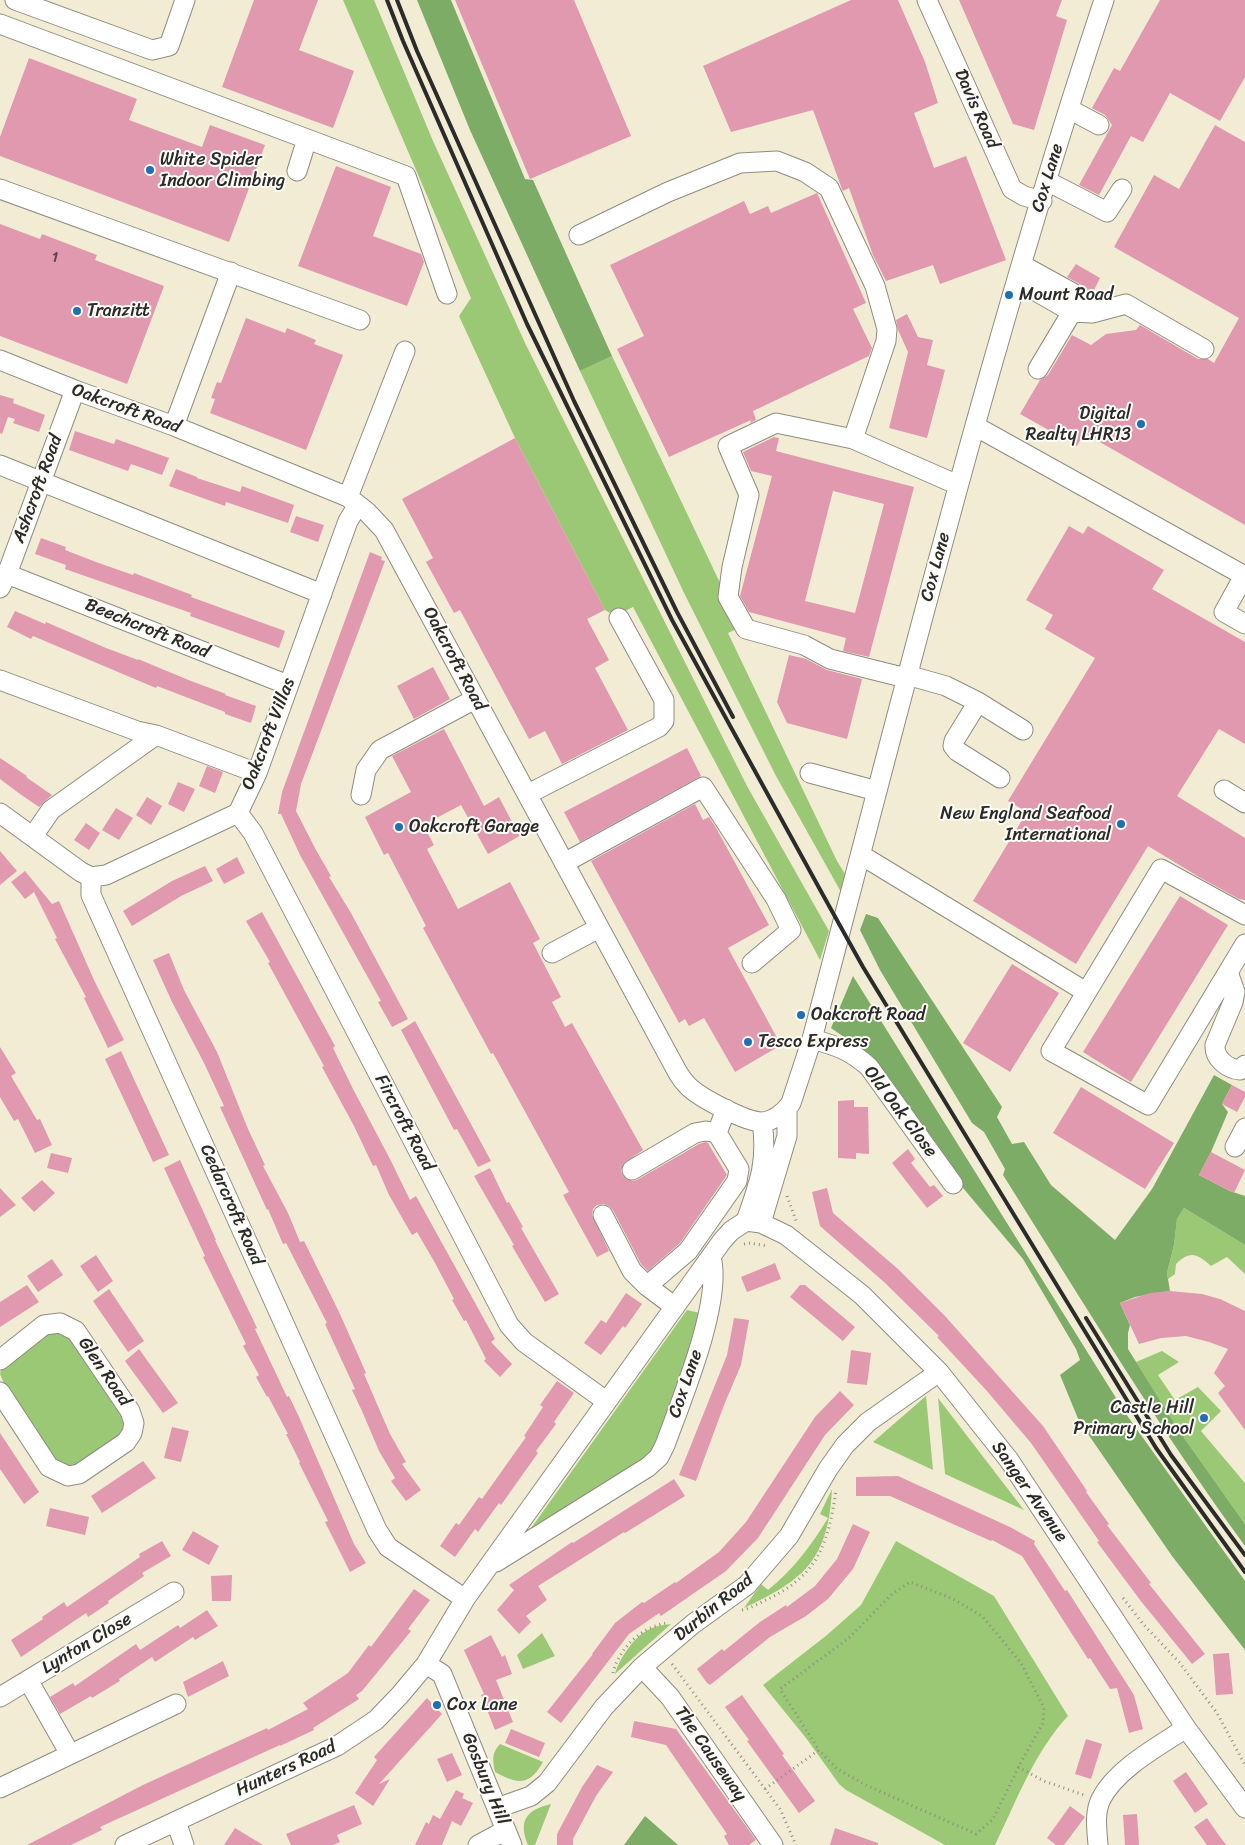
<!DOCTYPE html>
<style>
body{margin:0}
canvas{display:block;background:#f3ecd5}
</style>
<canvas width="1245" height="1845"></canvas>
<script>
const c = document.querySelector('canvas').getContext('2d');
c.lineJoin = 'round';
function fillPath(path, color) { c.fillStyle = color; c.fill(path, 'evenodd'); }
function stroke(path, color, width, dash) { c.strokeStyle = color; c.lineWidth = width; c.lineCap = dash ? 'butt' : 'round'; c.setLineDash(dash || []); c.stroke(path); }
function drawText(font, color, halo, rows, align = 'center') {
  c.font = font + ' Sriracha,sans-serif'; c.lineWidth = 4; c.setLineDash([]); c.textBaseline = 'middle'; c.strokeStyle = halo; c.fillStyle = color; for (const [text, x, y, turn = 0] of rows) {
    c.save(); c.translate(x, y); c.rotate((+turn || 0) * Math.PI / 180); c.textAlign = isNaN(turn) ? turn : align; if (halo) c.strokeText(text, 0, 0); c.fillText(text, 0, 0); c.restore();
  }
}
const green = new Path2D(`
 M343,0H374L433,141L526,345L747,786L829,931L820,960L633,607L615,616L605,610L515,438L459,316L471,298Z
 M612,356L741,627L728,633L837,861L845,874L841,892L776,776L685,595L580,371Z
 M1184,1208L1245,1245V1274L1227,1257L1211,1266C1197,1254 1191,1250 1176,1264L1175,1274L1168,1279L1167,1273L1174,1245L1177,1219Z
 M687,1310L700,1313L656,1451L529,1531Z
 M54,1332L69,1336L126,1417L123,1437L81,1465H63L54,1458L6,1388L0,1374L2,1366L44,1333Z
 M1162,1351L1179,1362L1158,1375L1175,1400L1198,1387L1221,1411L1201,1431L1245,1483V1524L1180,1432L1136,1362Z
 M926,1396L933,1470L873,1442Z
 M938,1398L1024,1510L945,1474Z
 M832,1489C828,1559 806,1579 744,1608L761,1584L768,1590C793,1570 811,1546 828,1518L820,1514Z
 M896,1541L994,1596L1068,1716C1035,1751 1016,1802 995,1845H945L846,1790L839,1784L806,1738L763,1685L827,1635L861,1605Z
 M671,1624L615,1674C619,1659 634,1637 648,1630C655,1626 663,1625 671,1624Z
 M542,1633L555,1656L523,1669L517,1655Z
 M500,1744L543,1762C529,1787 517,1784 495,1772C493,1760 491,1754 500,1744Z
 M551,1804L535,1845H528C518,1821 526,1810 551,1804Z`);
const forest = new Path2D(`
 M417,0H451L525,179L533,180L612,356L580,371L470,130Z
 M866,914L878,918L1002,1107L997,1117L1012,1144L1024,1142L1051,1185L1115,1240L1152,1189L1214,1075L1232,1085L1222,1104L1228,1112L1211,1152L1199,1175L1230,1191L1245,1196V1245L1184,1208L1177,1219L1174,1245L1167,1273L1170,1291L1135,1297L1120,1303L1130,1325L1128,1333V1349L1180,1432L1245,1524V1546C1158,1427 1082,1300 1003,1175L1005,1169L984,1132L972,1123L880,970L860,930Z
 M853,976L1126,1414L1245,1581V1650L1172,1556L1079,1421L1060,1375L1080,1360L1076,1349L1023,1259L963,1188L864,1051L831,1028Z
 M645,1816L678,1845H624Z`);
const building = new Path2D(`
 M254,0H318L299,50L354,71L333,128L222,87Z
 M455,0H574L631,136L530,179Z
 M851,0H898L925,62L938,103L914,113L934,168L966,156L1006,260L940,284L933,265L886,281L873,255L849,188L843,191L842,189L813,110L731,132L703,66Z
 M959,0H1062L1056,16L1067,20L1034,130L1013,124Z
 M1160,0H1245V77L1220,121L1170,93L1143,142L1131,136L1099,195L1079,185L1112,125L1105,115L1092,108L1114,68L1120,71Z
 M29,58L137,99L129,120L202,147L210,125L265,145L229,242L0,156V137Z
 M1215,125L1245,142V525L1084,433L1077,446L1020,414L1040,380L1048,375L1072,335L1091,345L1106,334L1136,330L1140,325L1198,359H1208L1214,363L1239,318L1114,247L1154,175L1179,189Z
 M336,166L391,187L373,236L421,254L424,262L407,306L298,266Z
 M817,193L866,303L853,309L872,348L869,356L753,411L756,420L750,423L751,420L669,457L617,349L644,336L610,265L744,201L750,214L768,206L771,213Z
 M0,224L40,239L42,234L97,255L95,260L164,286L127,384L0,336Z
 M1076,264L1100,278L1092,294L1085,287L1067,277Z
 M907,314L918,337L933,340L927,365L945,370L927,438L889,428L908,352L898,330L896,320Z
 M246,318L285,333L287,328L316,340L314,344L343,355L306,450L210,413L215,399L211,398L217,382L221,383Z
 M0,395L14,399L13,403L45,415L39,432L13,423L15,419L8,417L2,434L0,433Z
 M75,431L114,444L116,439L169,458L162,475L131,464L128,471L69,450Z
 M774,437L779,438L776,451L914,487L869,657L843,651L846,638L749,612L740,596L772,476L751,471L743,452ZM833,491L884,504L855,613L805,601Z
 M515,438L605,610L587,619L609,660L595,668L628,730L562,764L545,731L529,739L460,610L454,613L426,562L433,558L402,499Z
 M176,469L197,477V478L240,492L242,486L294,505L288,523L226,502L225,506L169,486Z
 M296,516L324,525L318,542L290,532Z
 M1069,526L1083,534L1088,526L1164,570L1152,589L1245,642V744L1219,729L1177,796L1245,838V900L1239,899L1199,877L1148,846L1076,964L973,901L1027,812L1008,801L1095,658L1045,629L1053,615L1026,600Z
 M41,538L66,547L65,550L96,562L133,575L134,573L192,595L191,597L285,631L279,648L190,616L191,613L65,569L66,565L35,554Z
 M370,552L382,557L381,560L385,561L301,784L296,811L316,850L331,876L329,877L351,913L408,1019L392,1027L378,1002L381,1001L300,855L281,814H278L282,792Z
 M15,611L45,624L46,622L106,648L138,660V659L191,681L226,694L225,695L256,706L251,723L225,714V712L157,686L156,688L125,675L33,636L31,639L7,627Z
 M789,655L806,659L827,670L862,679L847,739L787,723L777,702Z
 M433,667L450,699L414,719L397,686Z
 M444,729L484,806L499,797L513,824L516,822L523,834L488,854L461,805L427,823L431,830L427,832L434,845L427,849L458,909L510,882L540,939L533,943L561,997L552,1002L565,1027L572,1023L643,1150L623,1164L621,1171L623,1176L632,1181L637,1180L699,1144L706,1142L708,1143L727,1175L680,1243L648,1271L641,1264L613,1210L609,1206L604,1204L597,1205L593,1209L592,1215L609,1251L597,1257L563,1195L569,1192L493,1053L491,1054L423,928L426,926L388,853L384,855L365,817L411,792L392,756Z
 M687,748L701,776L580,842L564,812Z
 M0,758L27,776L26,777L52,795L39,807L20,794L0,779Z
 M207,766L223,772L215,793L199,786Z
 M178,782L195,789L184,812L168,804Z
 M147,797L162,806L151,825L136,815Z
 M695,804L703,820L709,817L715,826L769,925L728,948L781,1045L735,1072L704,1018L689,1026L685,1019L679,1023L591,861Z
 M116,808L133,818L119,840L102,830Z
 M86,823L100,833L89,850L74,840Z
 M0,851L17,871L0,885Z
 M237,857L245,873L224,884L216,869Z
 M205,866L213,881L181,896L132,926L123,911L172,881Z
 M25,871L52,904L59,901L94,980L124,1040L108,1048L84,998L86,997L55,939L57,938L34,892L25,899L11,882Z
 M1180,896L1228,925L1131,1082L1083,1052Z
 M262,912L335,1046L333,1048L353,1089L390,1159L410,1200L416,1196L495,1339L491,1342L512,1364L500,1377L484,1361L486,1359L466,1320L464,1321L452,1300L454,1299L435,1263L417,1232L412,1235L389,1195L376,1165L373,1166L354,1126L322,1067L324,1066L268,963L270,962L246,921Z
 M169,953L184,990L217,1052L248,1129L265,1165L263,1166L288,1213L300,1242L304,1241L340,1314L366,1373L364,1374L390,1434L406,1462L402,1464L421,1490L406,1501L391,1481L395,1478L379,1451L362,1411L352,1390L355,1389L325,1324L327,1323L286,1243L283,1244L268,1209L267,1210L220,1107L224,1106L204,1063L172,1002L153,960Z
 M1012,964L1059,993L1010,1072L963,1043Z
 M415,1021L491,1161L478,1167L457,1129L454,1130L401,1030Z
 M0,1047L16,1073L11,1076L37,1120L40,1119L52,1145L35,1153L18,1119L14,1121L0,1097Z
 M121,1051L169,1155L153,1162L105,1059Z
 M1232,1085L1245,1092V1097L1237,1112L1222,1104Z
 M1081,1087L1174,1143L1145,1189L1053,1133Z
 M854,1100V1107H868L869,1154L856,1153V1159L838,1158V1101Z
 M908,1149L915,1159L911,1163L930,1187L934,1185L943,1196L927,1208L892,1163Z
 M1211,1152L1245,1170L1234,1193L1199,1175Z
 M51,1153L72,1158L68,1173L47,1168Z
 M180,1160L216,1240H215L257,1328L255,1329L287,1397L289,1396L299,1417L354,1544L366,1563L350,1572L325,1522L328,1521L299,1463L300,1462L286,1434H288L268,1396L267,1397L256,1377L259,1375L243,1346L246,1344L203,1257L205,1256L164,1168Z
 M490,1168L507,1203L509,1202L523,1227L521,1228L559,1294L545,1302L512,1246L514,1245L474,1176Z
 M42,1180L55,1193L34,1212L21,1198Z
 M0,1188L16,1205L0,1217Z
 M827,1188L833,1213L898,1269L945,1316L1043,1426L1087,1491L1086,1492L1109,1524L1107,1525L1151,1583L1149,1584L1205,1654L1192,1664L1140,1600L1097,1542L1099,1541L1031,1443L986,1390L937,1337L939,1336L884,1282L820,1226L812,1192Z
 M96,1255L113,1281L98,1292L80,1266Z
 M52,1259L63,1275L38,1292L27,1276Z
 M775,1263L781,1279L747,1292L741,1277Z
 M27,1285L39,1302L0,1327V1302Z
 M800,1285H805L855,1327L843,1341L790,1297Z
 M109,1289L144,1341L128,1352L93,1301Z
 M1170,1291L1202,1294L1220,1299L1245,1311V1430L1218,1393L1225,1386L1214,1373L1228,1349L1209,1342L1186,1336L1161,1338L1139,1344L1120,1303L1150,1293Z
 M626,1293L642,1304L625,1328L623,1326L601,1355L584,1343L601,1320L606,1323Z
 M734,1318L749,1320L741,1365L724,1405L696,1481L679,1475L727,1355Z
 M139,1349L178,1403L163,1413L125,1361Z
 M851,1350L871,1353L867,1385L847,1383Z
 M557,1381L574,1393L554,1422L556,1424L536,1451L538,1453L501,1505L499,1503L478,1532L475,1529L455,1557L440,1546L456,1523L459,1525L479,1497L482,1499L526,1437L524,1436L543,1407L540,1405Z
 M840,1391L854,1405L825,1435L758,1538L726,1571L661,1616L659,1613L629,1634L561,1723L547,1712L593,1654H592L615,1623L642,1602L644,1603L675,1582L676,1583L719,1552L746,1522L815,1417Z
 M172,1427L189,1431L181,1462L164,1458Z
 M0,1433L39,1492L24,1504L0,1469Z
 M143,1461L156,1478L102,1513L91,1496Z
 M898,1476L1010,1527L1035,1541L1034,1544L1065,1591L1067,1590L1134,1695L1143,1729L1129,1733L1117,1688L1110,1689L1090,1658L1088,1659L1022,1556L992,1540L991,1541L890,1496H856V1477Z
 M674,1479L685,1496L625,1533L624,1532L538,1586L547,1600L526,1616L531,1622L519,1634L497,1610L514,1590L509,1585L572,1542L573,1543Z
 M50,1508L89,1517L85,1535L46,1526Z
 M853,1524L870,1532L853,1569L828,1599L806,1616L770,1637L710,1685L707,1683L697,1669L722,1649L724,1651L760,1622L786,1605L787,1607L815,1586L837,1559Z
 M193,1531L219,1546L209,1565L182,1550Z
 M162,1541L171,1556L142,1573L144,1576L108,1601L109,1603L88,1617L86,1613L21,1657L11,1640L43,1619L42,1617L64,1602L67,1607L140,1557L139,1554Z
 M232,1575L231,1601H212L211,1576Z
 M414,1589L430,1600L408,1629L411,1631L362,1691L356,1695L359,1699L313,1728L314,1730L280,1746V1745L100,1827L102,1830L71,1845H27L143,1785L267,1728L268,1730L308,1709L303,1703L348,1673L369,1645L371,1647Z
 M207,1610L218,1626L195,1640L193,1637L155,1662L152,1657L119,1679L120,1681L92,1698L91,1696L60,1714L50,1697L73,1683L75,1686L136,1644L140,1650L178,1625L180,1628Z
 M491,1635L502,1657L505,1655L512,1674L496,1680L513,1722L495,1730L481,1695L484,1694L464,1650Z
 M1229,1653L1233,1694L1216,1695L1213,1654Z
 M223,1661L229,1676L188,1697L183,1682Z
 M742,1695L784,1754L782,1755L815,1801L799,1813L747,1741L749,1740L725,1707Z
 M427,1698L442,1714L379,1784L390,1779L373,1806L355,1793L377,1760L374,1757Z
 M634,1721L676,1729L756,1840L749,1845H729L724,1836L727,1834L666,1745L631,1737Z
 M511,1729L545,1743L539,1757L505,1743Z
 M1086,1739L1102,1744L1091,1779L1075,1774Z
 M452,1753L462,1775L447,1782L437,1759Z
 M597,1765L613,1772L596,1796L573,1839V1845H557V1834L582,1787Z
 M1186,1772L1208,1804L1195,1813L1173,1781Z
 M456,1790L464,1794L462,1798L473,1803L461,1826L452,1821L442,1845H415L426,1822L429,1824L433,1815L440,1819Z
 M354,1805L362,1824L337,1835L340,1842L333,1845H291L286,1834Z
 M1070,1806L1085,1817L1064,1845H1056L1047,1838Z
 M1137,1814L1139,1845H1125L1123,1815Z
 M1207,1818L1218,1834L1226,1845H1207L1194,1827Z
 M235,1828L263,1845H224Z
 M835,1828L878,1843V1845H830Z`);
const path = new Path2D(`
 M787,1196L797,1223
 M744,1244L750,1243L767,1246
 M1123,1598L1143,1624L1179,1662L1217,1713L1245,1765
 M742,1610C752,1608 761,1602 770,1598C820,1573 828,1542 836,1491
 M672,1664L780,1809L796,1845
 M613,1673C619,1648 641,1627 667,1623
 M1018,1767L1044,1781L1084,1795
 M765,1789L819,1750L780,1689L849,1638L892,1594L910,1582L951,1598L982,1616L1021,1663L1044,1708L1043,1723L1021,1762L993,1819L976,1834L868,1786L837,1769L819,1750`);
const minor = new Path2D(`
 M15,0L152,50L169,46L185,0
 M927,0L1012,189L1024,196L1042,201
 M0,24L406,176L447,294
 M1069,109L1099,125
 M297,171L307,139
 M1047,181L1107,212L1122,189
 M0,189L360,320
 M579,235L668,192L740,163L777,161L805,172L829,188L875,286L887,329L886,341L853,439
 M1018,281L1072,312L1092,313L1080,297L1022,265
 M1092,313L1126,304L1204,349
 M0,360L75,390L174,426L348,497L367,512L384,530L678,1073C681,1078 684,1082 688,1086C700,1098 746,1122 762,1122C774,1121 785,1112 791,1103L812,1039C904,691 990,342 1104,0
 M1038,369L1072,312
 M174,426L231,272
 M975,426L1245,576
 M0,465L322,594
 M348,497L405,351
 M7,574L288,685
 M1244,576L1224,612L1245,624
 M0,588L7,574L75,390
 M907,675L946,686L978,702L1023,730
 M906,678L830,659L804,645L746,629L728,597L732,567L749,495L728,446L776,423L853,439L958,485
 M0,680L137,731L156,735L257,773
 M978,702L954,741L953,746L957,751L1000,778
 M810,773L877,791
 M1224,790L1245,803
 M528,794L659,727L664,721V700L619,618
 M361,795L366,770L380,750L475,699
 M0,813L81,872L91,877L106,875L238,813L257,773L348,521L358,505
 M238,813L253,833L509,1325L524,1342L606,1401
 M33,836L51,810L156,735
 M861,855L1086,992
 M564,863L703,787L776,899L791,930L752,963
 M91,877V895L377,1530L388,1547L465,1599
 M1245,915L1161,869L1051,1051L1148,1105L1245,944
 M552,953L599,928
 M1228,972L1235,992L1233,1002L1215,1045C1214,1058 1227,1069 1240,1070L1245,1065
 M812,1039C837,1046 850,1050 869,1067L953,1184
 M1235,1147L1245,1128
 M632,1170L695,1133L706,1131L717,1133
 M603,1215L632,1271L647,1286L675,1307
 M746,1221C759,1184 768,1162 762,1122
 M761,1223L787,1136V1110
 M647,1286L688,1251L737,1181L739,1169L717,1133L726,1109
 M0,1360L44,1325L60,1323L76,1331L130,1411L134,1423L132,1433L126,1442L79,1474L68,1476L49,1467L0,1392
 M496,1562L648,1467L659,1457L665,1445C681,1401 723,1301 711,1257
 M426,1664L442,1674L512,1845
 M642,1667L670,1697L773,1845
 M28,1680L70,1754
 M0,1697L174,1592
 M0,1788L176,1704
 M497,1808L531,1796L547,1783L604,1707L642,1667L693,1624L747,1585L789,1536L828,1469L845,1445L868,1422L939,1372
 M176,1821L184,1845
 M125,1845L337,1746L376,1720L400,1695L426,1664L465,1599L722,1241L731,1231L746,1221L761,1223L786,1235L862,1295L939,1372L1009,1460L1186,1728L1245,1808
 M478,1845L506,1830
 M1098,1845C1097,1830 1094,1813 1101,1799C1116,1769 1159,1746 1186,1728`);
const rail = new Path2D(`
 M387,0L403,41L527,324L672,620L823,895L863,967L1156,1448L1245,1572
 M397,0L417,51L574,401L677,612L733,717
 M1086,1318L1171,1455L1245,1555`);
const markers = [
 [150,170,5,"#1f6fb2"],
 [1009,295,5,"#1f6fb2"],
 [77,311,5,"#1f6fb2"],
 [1141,424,5,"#1f6fb2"],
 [1121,824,5,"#1f6fb2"],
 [399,827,5,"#1f6fb2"],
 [801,1015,5,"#1f6fb2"],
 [748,1042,5,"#1f6fb2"],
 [1204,1418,5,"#1f6fb2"],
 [437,1705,5,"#1f6fb2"]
];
const numberNames = [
 ["1",55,258]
];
const streetNames = [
 ["Davis Road",976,109,66],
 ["Cox Lane",1048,178,-73],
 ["Oakcroft Road",126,409,20],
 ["Ashcroft Road",38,489,-70],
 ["Cox Lane",936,567,-75],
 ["Beechcroft Road",147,629,22],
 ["Oakcroft Road",454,659,62],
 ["Oakcroft Villas",269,734,-69],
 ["Old Oak Close",900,1112,53],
 ["Fircroft Road",404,1123,62],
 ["Cedarcroft Road",231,1205,66],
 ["Glen Road",104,1372,56],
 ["Cox Lane",686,1384,-71],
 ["Sanger Avenue",1029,1492,55],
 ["Durbin Road",714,1608,-39],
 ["Lynton Close",87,1644,-31],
 ["The Causeway",710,1754,55],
 ["Hunters Road",286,1769,-25],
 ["Gosbury Hill",485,1779,68]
];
const poiNames = [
 ["White Spider",160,160],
 ["Indoor Climbing",160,181],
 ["Mount Road",1019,295],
 ["Tranzitt",87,311],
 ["Digital",1131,414,"right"],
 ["Realty LHR13",1131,435,"right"],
 ["New England Seafood",1111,814,"right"],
 ["International",1111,835,"right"],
 ["Oakcroft Garage",409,827],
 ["Oakcroft Road",811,1015],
 ["Tesco Express",758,1042],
 ["Castle Hill",1194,1408,"right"],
 ["Primary School",1194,1429,"right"],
 ["Cox Lane",447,1705]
];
fillPath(green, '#9bc875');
fillPath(forest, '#7cac66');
fillPath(building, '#e099af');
stroke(minor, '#8f8c80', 21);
stroke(path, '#8f8c80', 3, [1, 4]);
stroke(minor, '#fff', 19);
stroke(rail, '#2b2b2b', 4);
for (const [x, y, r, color] of markers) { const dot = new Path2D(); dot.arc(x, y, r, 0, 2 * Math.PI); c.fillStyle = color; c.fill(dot); stroke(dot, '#fdfcf7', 2); }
drawText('15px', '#58464c', null, numberNames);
drawText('18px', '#2b2b2b', '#fdfcf7', streetNames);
drawText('18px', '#2b2b2b', '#fdfcf7', poiNames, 'left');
</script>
